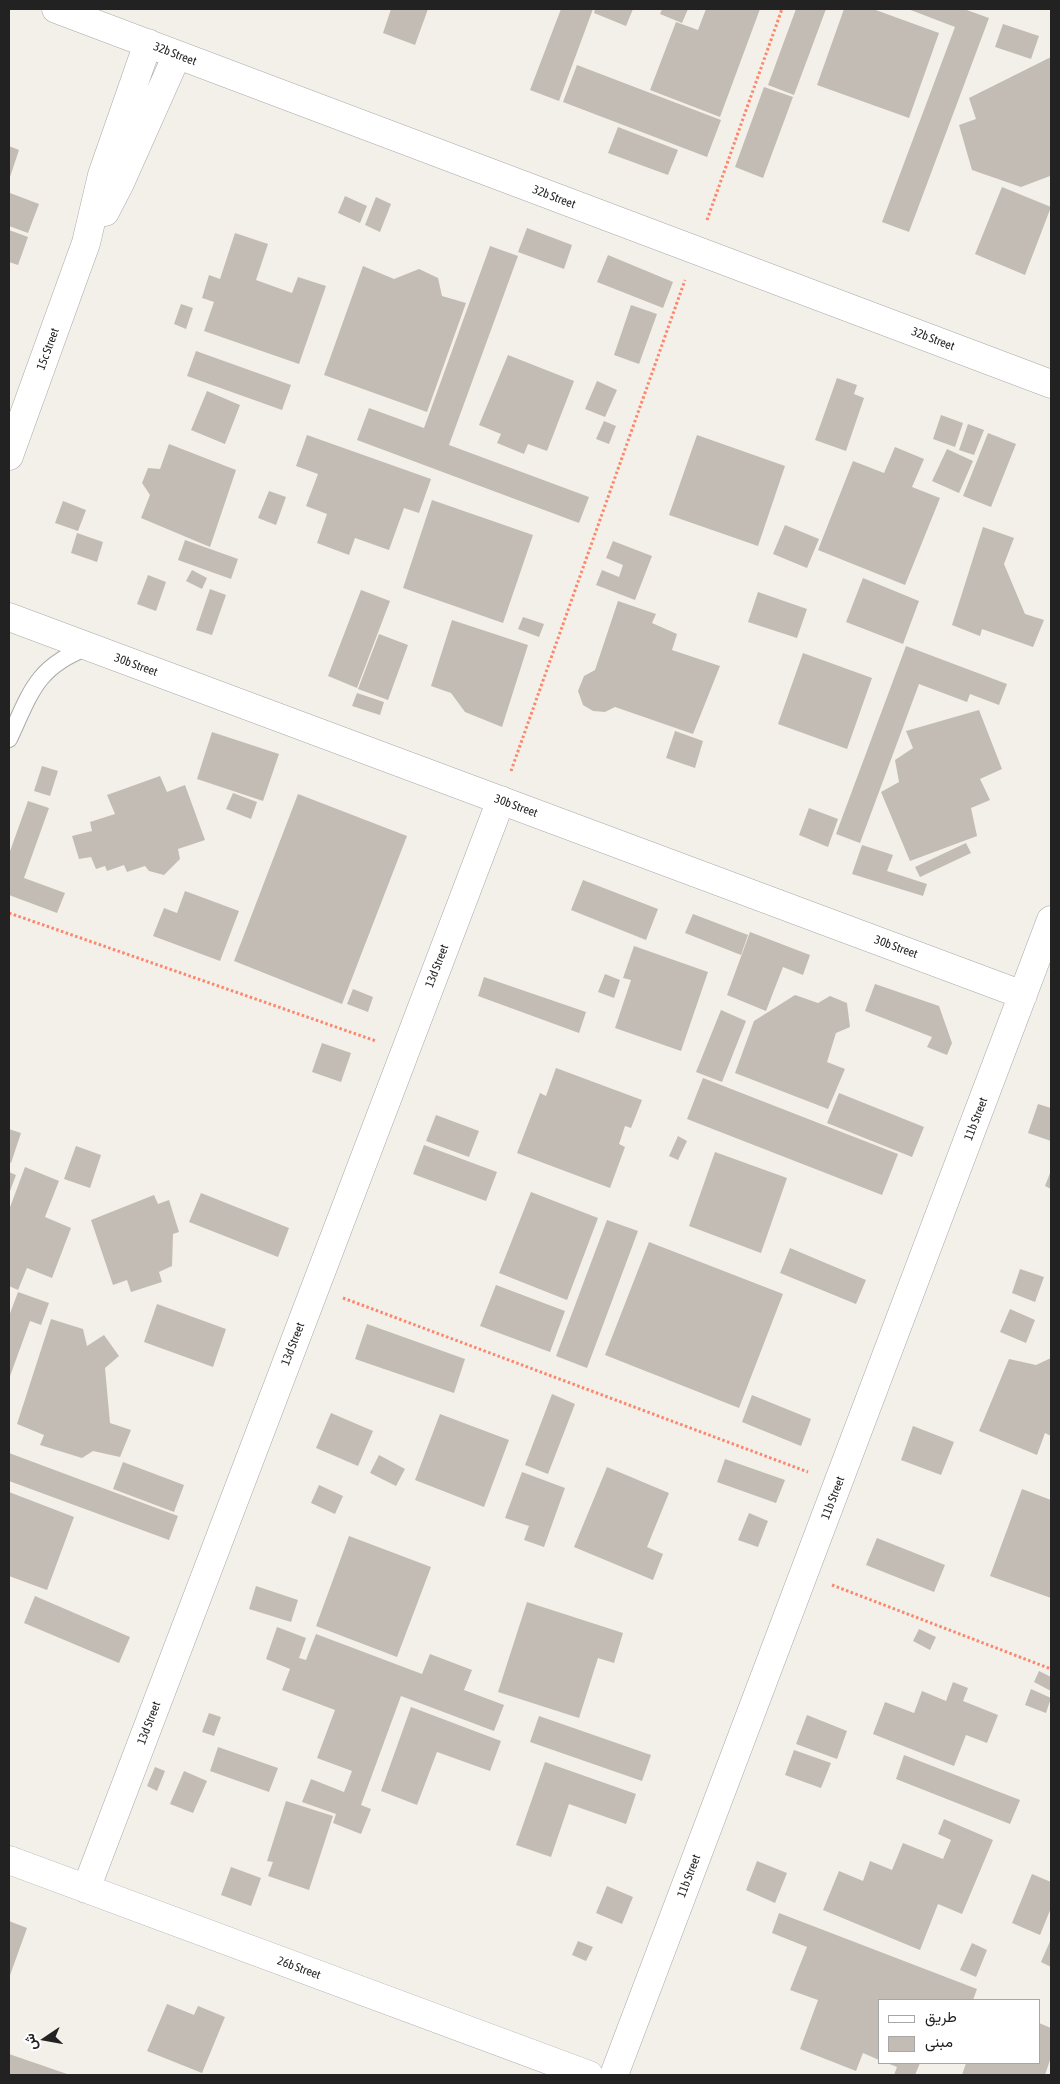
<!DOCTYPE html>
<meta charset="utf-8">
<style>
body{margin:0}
#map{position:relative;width:1060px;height:2084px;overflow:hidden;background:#f2f0e8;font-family:"Asap Condensed",Vazirmatn,sans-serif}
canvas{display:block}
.frame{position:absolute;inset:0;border:10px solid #222;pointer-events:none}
.legend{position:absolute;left:878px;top:1999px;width:162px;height:65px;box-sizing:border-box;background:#fff;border:1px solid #a7a7a7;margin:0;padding:6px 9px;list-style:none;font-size:15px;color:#222}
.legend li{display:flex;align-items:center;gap:10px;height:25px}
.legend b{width:25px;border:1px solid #a7a7a7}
.north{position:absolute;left:20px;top:2014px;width:50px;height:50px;-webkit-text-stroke:4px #fff;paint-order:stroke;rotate:258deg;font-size:14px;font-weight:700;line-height:20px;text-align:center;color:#222}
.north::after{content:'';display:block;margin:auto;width:18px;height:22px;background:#222;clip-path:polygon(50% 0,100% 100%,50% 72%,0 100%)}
</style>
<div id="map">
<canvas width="1060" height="2084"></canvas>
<div class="frame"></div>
<ul class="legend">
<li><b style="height:6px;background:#fff"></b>طريق</li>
<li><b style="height:14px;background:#c3bcb4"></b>مبنى</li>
</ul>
<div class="north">ش</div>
</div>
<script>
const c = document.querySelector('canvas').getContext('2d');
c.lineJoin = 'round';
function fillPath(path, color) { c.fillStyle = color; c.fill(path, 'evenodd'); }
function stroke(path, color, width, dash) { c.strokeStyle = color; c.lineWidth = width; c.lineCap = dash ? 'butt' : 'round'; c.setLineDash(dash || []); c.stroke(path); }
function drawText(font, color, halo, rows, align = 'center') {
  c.font = font + ' "Asap Condensed",sans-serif'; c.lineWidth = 4; c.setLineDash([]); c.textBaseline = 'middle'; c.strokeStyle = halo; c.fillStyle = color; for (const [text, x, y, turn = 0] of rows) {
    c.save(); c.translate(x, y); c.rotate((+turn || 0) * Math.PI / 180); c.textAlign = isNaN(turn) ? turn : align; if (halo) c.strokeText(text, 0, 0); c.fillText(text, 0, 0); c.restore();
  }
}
const building = new Path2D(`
 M391,9H428L415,45L383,33Z
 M561,9H593L559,101L530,90Z
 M595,9H633L626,26L594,13Z
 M662,9H688L682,23L660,14Z
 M706,9H760L720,117L650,90L676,22L698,30Z
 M796,9H826L794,95L768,85Z
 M844,9H873L939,33L909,118L817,85Z
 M908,9H964L989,18L909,232L882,222L955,27Z
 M1003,24L1039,36L1031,59L995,47Z
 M1051,57L1050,176L1021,187L972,170L959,125L976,119L969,98Z
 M577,65L721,120L707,157L563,102Z
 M764,87L793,97L763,178L735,167Z
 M618,127L678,150L668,175L608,153Z
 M9,146L19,150L9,180Z
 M1002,187L1051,207L1025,275L975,254Z
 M10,193L39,204L28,233L9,226Z
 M345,196L367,206L360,223L338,213Z
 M376,197L391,204L380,232L365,225Z
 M527,228L572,245L564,269L518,252Z
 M9,230L28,237L18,265L9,262Z
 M235,233L268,244L256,280L292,293L298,277L326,286L299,364L204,331L214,302L202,298L209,275L220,279Z
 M490,246L518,256L449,445L589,497L579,523L357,440L369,408L424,428Z
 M608,255L673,282L663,308L597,282Z
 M363,266L394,279L419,269L438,278L442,296L466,303L427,412L324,375Z
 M181,304L193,308L186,329L174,324Z
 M631,305L657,314L639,364L614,355Z
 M196,351L291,385L282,410L187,376Z
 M508,355L574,381L547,451L528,444L524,454L497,443L501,434L479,425Z
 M837,378L857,385L854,394L864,398L846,451L815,440Z
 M597,381L617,390L605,417L585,409Z
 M207,391L240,405L225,444L191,430Z
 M941,415L963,423L955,447L933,439Z
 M604,421L616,426L609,444L596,439Z
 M968,424L984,430L974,455L959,450Z
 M988,433L1016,444L991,507L963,496Z
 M307,435L431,479L419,513L404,508L389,550L355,538L349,555L317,543L327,514L306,506L318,474L296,466Z
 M697,435L785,466L758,546L669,515Z
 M169,444L236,470L210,547L141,518L150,495L142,483L148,468L160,469Z
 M895,447L924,459L912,487L940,498L905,585L818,550L853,461L884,473Z
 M947,449L973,461L959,493L932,481Z
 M269,491L286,497L276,525L258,518Z
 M432,500L533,535L503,623L403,588Z
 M63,501L86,510L78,531L55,523Z
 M785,525L819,539L807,568L773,554Z
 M983,527L1014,538L1004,564L1025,614L1044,620L1033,647L982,629L980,636L952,625Z
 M77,533L103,542L97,562L71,553Z
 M185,540L238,559L231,579L178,560Z
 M613,541L652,556L635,600L596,585L602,570L619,577L623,565L606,558Z
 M192,570L207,578L202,589L186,581Z
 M148,575L166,582L156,611L137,604Z
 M863,578L919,601L903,644L846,622Z
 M210,589L226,595L212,635L196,630Z
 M361,590L390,601L357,688L328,676Z
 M758,592L807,609L797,638L748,622Z
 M618,601L656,614L652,623L677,634L672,650L720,666L693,734L615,707L605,712L593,711L583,705L578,691L584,676L595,670Z
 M523,617L544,624L539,637L518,629Z
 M452,620L528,645L502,727L465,712L451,693L431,686Z
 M379,634L408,645L388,700L358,689Z
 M906,646L1007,684L999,705L970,694L967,702L919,684L860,843L836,834Z
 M803,653L872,678L847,749L778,724Z
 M357,693L384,702L380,715L352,706Z
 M979,710L1002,769L980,779L990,800L971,808L977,836L910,861L881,792L899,782L895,760L913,748L906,731Z
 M675,731L703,741L695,768L666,758Z
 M212,732L279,754L263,801L197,779Z
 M42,766L58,771L50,796L34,791Z
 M160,776L167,792L185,785L205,840L178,849L180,859L164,875L149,871L145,866L127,872L124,865L107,871L105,866L96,869L91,857L79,859L72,836L92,831L90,822L115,814L107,795Z
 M233,793L257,802L251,819L226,809Z
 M298,794L407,836L342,1004L234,961Z
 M28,801L49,808L24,878L65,893L57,913L9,895V854Z
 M809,808L838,819L828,847L799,835Z
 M966,843L971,853L920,877L915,867Z
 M862,845L893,855L887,871L927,884L923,896L852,874Z
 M583,880L658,909L646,940L571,910Z
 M185,891L239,911L220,961L153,936L164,908L177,913Z
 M693,914L748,935L741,955L685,933Z
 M750,932L810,955L803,975L783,967L766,1011L727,995Z
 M634,946L708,972L681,1051L615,1028L631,980L623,978Z
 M605,974L620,980L614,998L598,992Z
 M484,977L586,1012L579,1033L478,996Z
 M875,984L939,1006L952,1043L947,1055L927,1047L932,1037L865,1011Z
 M353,989L373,997L368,1012L347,1004Z
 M795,995L818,1003L830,996L847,1003L850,1027L836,1033L827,1062L845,1069L828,1109L735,1073L754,1021Z
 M721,1010L746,1021L722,1082L696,1072Z
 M322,1043L351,1053L341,1082L312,1072Z
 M556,1068L642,1100L631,1128L625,1126L619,1144L625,1147L610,1188L517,1153L540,1093L546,1096Z
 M703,1078L898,1154L882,1195L687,1119Z
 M839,1093L924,1127L912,1157L827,1123Z
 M1038,1104L1051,1108V1141L1028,1133Z
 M436,1115L479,1131L469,1157L426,1141Z
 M9,1129L21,1133L11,1163L9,1162Z
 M678,1136L687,1141L678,1160L669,1156Z
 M424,1145L497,1172L486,1201L413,1174Z
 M76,1146L101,1155L90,1188L64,1179Z
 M715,1152L787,1178L761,1253L689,1226Z
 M25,1167L59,1181L45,1217L71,1228L52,1278L27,1268L18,1290L9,1286V1210Z
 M9,1172L16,1175L9,1194Z
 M1050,1173L1051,1174V1189L1045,1186Z
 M531,1192L598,1218L567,1300L499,1273Z
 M201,1193L289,1228L278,1257L189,1222Z
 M154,1195L158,1204L169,1200L179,1232L173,1234L172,1266L159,1272L162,1282L131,1292L127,1280L113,1285L91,1220Z
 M607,1220L638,1231L587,1368L556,1356Z
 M649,1242L783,1294L739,1408L605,1355Z
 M790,1248L866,1280L856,1304L780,1273Z
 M1020,1269L1044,1277L1035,1302L1012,1293Z
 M496,1285L565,1311L550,1352L480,1326Z
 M18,1292L49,1303L41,1325L30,1321L9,1379V1316Z
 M157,1304L226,1329L213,1367L144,1342Z
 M1010,1309L1035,1320L1026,1343L1000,1332Z
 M51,1319L83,1329L87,1346L104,1335L119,1356L105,1368L110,1423L131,1430L120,1457L93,1451L82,1458L40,1445L44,1435L17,1424Z
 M367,1324L465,1359L454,1393L355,1359Z
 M1051,1358V1436L1045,1433L1037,1455L979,1431L1009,1359L1036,1365Z
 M552,1394L575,1404L548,1474L525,1465Z
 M752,1395L811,1419L801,1446L742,1422Z
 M331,1413L373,1431L358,1466L316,1448Z
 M440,1414L509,1440L484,1507L415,1480Z
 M913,1426L954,1442L941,1475L901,1460Z
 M9,1453L178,1516L169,1540L9,1481Z
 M379,1455L405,1469L396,1486L370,1473Z
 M725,1459L785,1480L776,1503L717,1482Z
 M123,1462L184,1485L174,1512L113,1489Z
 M607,1467L669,1493L647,1547L663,1554L653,1580L574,1547Z
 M522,1472L565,1488L544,1547L524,1540L529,1526L505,1518Z
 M319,1485L343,1496L335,1514L311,1503Z
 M1022,1489L1051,1500V1598L990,1576Z
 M9,1492L74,1517L47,1590L9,1576Z
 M749,1513L768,1521L758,1547L738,1540Z
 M349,1536L431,1567L397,1657L316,1626Z
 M877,1538L945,1565L934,1592L866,1565Z
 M256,1586L298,1600L291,1622L249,1609Z
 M35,1596L130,1637L119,1663L24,1623Z
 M527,1602L623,1633L614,1663L598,1658L579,1718L498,1692Z
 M277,1627L306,1638L299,1658L306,1660L316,1634L422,1674L430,1654L472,1670L464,1690L504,1705L494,1731L401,1696L361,1805L371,1809L361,1834L333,1823L336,1814L302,1802L311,1779L344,1792L352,1771L317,1758L335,1710L282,1690L290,1669L266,1659Z
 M919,1629L936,1637L930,1650L913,1641Z
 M1039,1671L1051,1677V1691L1034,1682Z
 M953,1682L968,1688L963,1701L998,1715L987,1743L966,1735L954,1766L873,1734L885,1702L914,1713L922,1691L946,1701Z
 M1031,1689L1051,1698L1046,1713L1025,1705Z
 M411,1707L501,1741L490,1771L437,1752L417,1805L381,1791Z
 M209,1713L221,1717L214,1736L202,1732Z
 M807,1715L847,1731L837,1759L796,1744Z
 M539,1716L651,1755L642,1781L530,1742Z
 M218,1747L278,1768L269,1792L210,1771Z
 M794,1750L831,1763L821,1788L785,1775Z
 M904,1755L1020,1800L1010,1824L896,1779Z
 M545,1762L636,1794L626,1824L569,1804L551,1857L516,1845Z
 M155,1767L165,1771L157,1791L147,1786Z
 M184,1771L207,1781L193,1813L170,1804Z
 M286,1801L333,1816L309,1890L268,1876L273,1862L267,1861Z
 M944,1819L993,1840L962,1914L938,1904L920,1950L823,1910L839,1871L863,1881L870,1861L892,1870L903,1843L943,1859L951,1840L938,1834Z
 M757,1861L787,1873L775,1903L746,1890Z
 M231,1867L261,1878L251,1906L221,1895Z
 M1032,1874L1051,1882V1908L1040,1935L1012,1923Z
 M607,1886L633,1897L622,1924L596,1913Z
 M779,1913L977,1989L973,2000H879V2060L863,2053L856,2071L800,2049L818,2000L790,1990L807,1947L772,1933Z
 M9,1921L27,1928L9,1978Z
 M1051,1939V1967L1041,1962Z
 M578,1941L593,1947L586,1961L572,1955Z
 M972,1943L987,1950L976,1977L960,1970Z
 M167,2004L194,2015L198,2006L225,2017L202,2073L147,2051Z
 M1039,2023L1051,2028V2057L1045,2075H962L966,2063H1039Z
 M9,2054L70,2075H9Z
 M887,2063H920L915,2075H894L897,2067Z`);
const path = new Path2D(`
 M707,220L782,9
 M511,771L685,280
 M9,913L376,1041
 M343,1298L808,1472
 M832,1585L1051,1669`);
const service = new Path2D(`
 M9,739C31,692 36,667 88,647`);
const minor = new Path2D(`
 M56,9L1051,384
 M105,212L120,183L177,55
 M9,456L86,243L102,175L148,43
 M9,617L1023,995
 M9,1860L589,2075
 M86,1889L501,800
 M614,2075L1051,920`);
const streetNames = [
 ["32b Street",175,54,21],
 ["32b Street",554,197,21],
 ["32b Street",933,339,21],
 ["15c Street",48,349,-70],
 ["30b Street",136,665,20],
 ["30b Street",516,806,20],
 ["30b Street",896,947,20],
 ["13d Street",437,966,-69],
 ["11b Street",976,1119,-69],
 ["13d Street",293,1344,-69],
 ["11b Street",833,1498,-69],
 ["13d Street",149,1723,-69],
 ["11b Street",689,1876,-69],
 ["26b Street",299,1968,20]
];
fillPath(building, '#c3bcb4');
stroke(service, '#a9a9a9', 18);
stroke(minor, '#a9a9a9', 29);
stroke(path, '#fe866d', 3, [2.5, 2.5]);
stroke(service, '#fff', 16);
stroke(minor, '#fff', 28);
drawText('12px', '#222', '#fff', streetNames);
</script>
